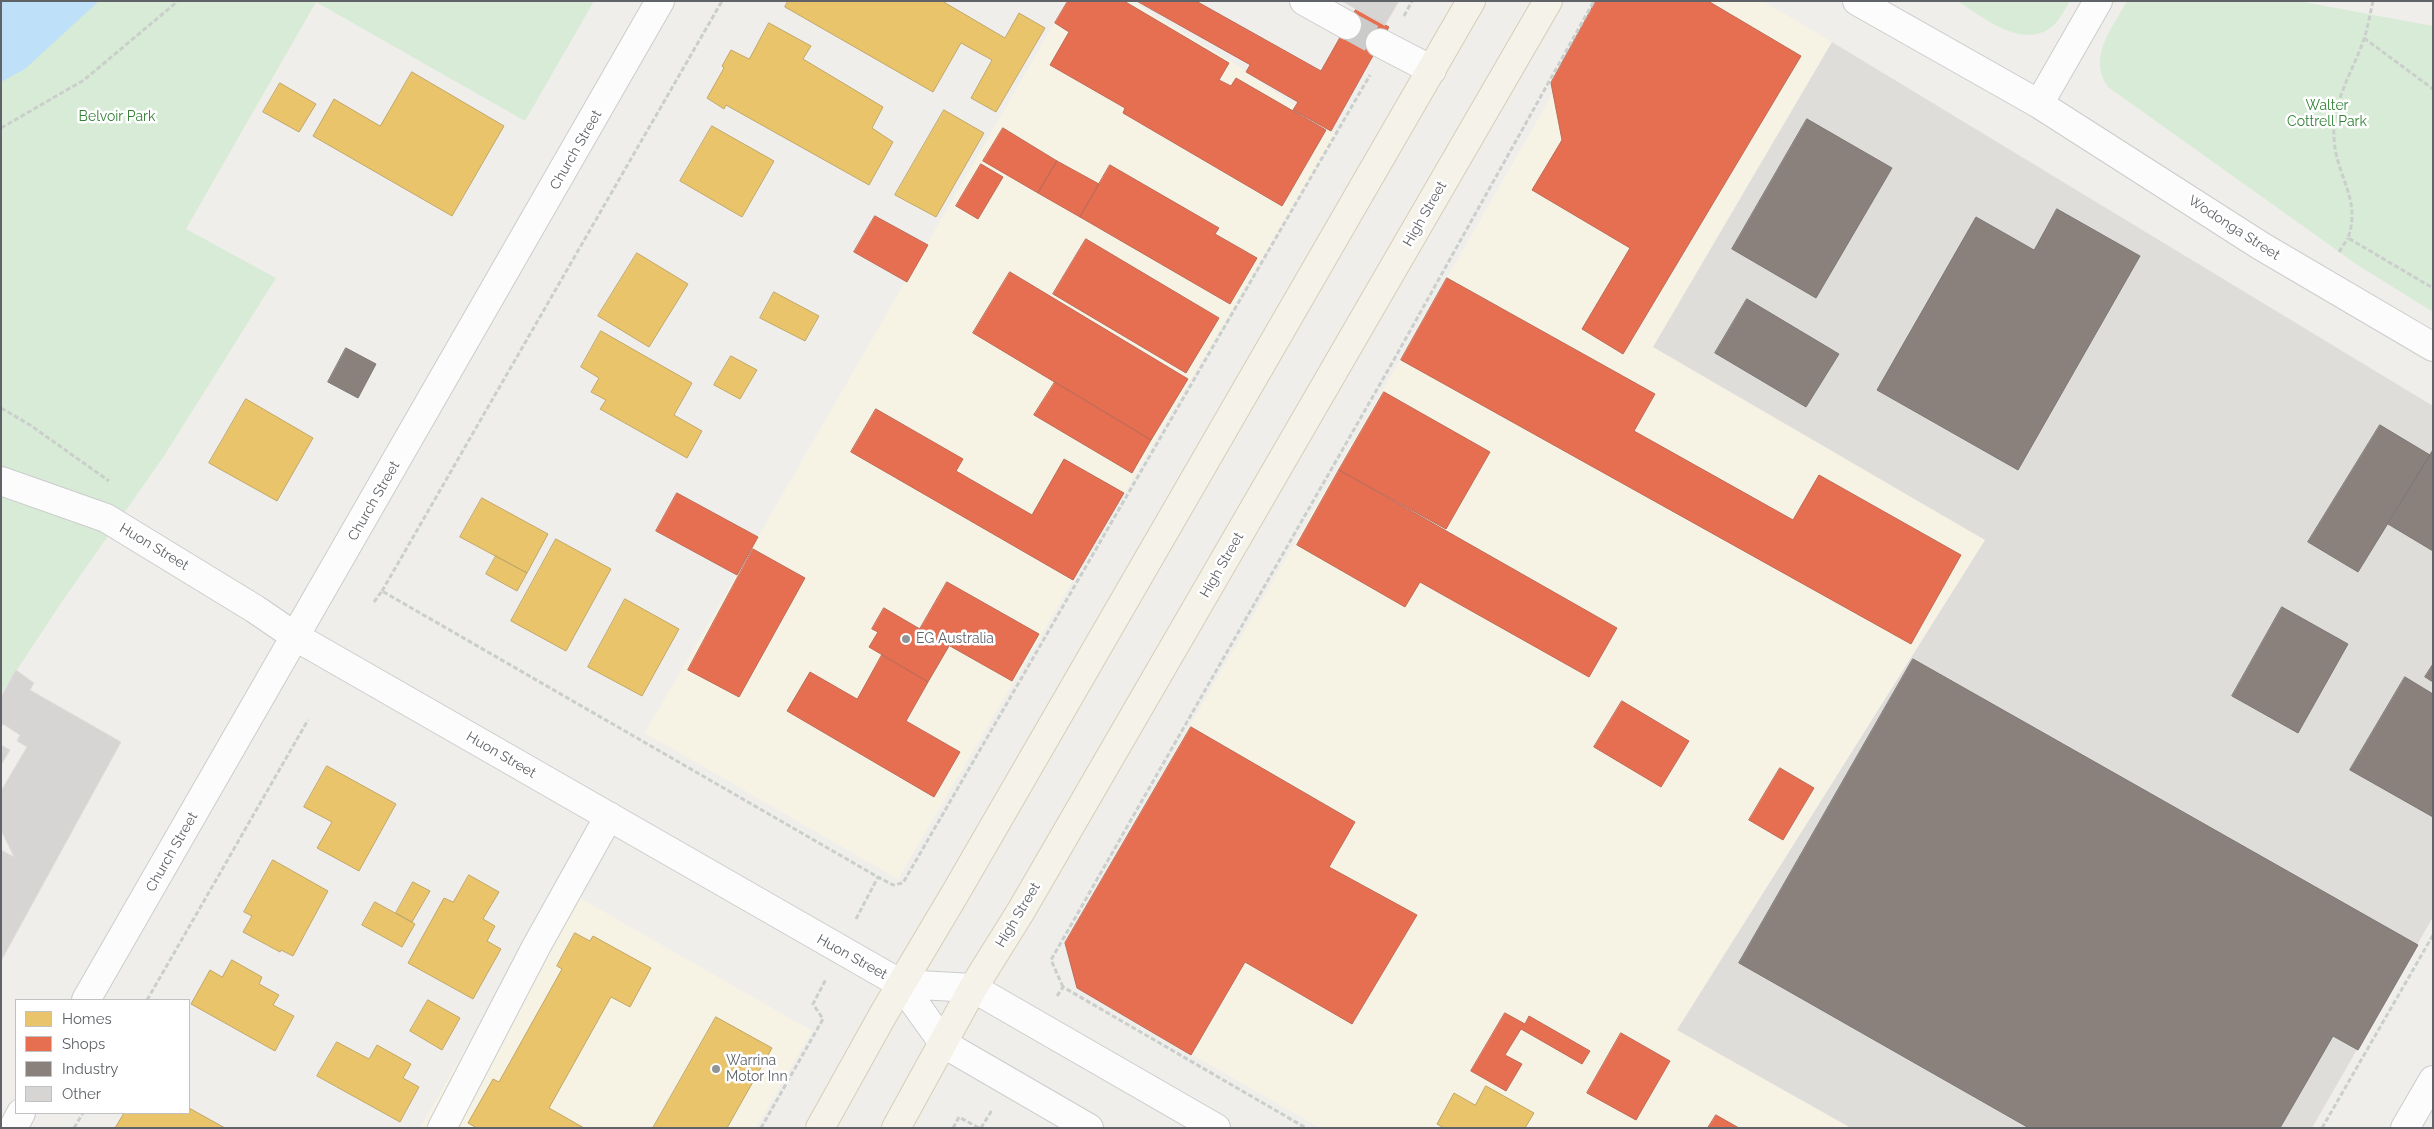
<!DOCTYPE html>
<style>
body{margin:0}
#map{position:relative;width:2434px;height:1129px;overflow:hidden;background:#efeeea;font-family:Raleway,sans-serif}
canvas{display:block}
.frame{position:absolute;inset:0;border:2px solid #5f6368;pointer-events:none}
.legend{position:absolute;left:15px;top:999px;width:175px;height:115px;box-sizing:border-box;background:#fff;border:1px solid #bfc1c3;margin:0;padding:6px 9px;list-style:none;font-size:15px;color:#5f6368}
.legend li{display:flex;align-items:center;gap:10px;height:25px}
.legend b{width:25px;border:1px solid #bfc1c3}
</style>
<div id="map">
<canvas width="2434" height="1129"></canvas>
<div class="frame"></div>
<ul class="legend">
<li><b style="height:14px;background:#e9c46a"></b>Homes</li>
<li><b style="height:14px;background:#e76f51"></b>Shops</li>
<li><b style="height:14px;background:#8a817c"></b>Industry</li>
<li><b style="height:14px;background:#d6d5d3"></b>Other</li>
</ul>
</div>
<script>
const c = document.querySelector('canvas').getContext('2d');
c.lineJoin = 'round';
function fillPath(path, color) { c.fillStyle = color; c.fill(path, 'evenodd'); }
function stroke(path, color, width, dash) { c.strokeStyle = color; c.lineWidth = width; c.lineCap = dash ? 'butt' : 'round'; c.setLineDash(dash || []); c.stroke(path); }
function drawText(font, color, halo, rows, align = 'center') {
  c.font = font + ' Raleway,sans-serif'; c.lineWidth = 5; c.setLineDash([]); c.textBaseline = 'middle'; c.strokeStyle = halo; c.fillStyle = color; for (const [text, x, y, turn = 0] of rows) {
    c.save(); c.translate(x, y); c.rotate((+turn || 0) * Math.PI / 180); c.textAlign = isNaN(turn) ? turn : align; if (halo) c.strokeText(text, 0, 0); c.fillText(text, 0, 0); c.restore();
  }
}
const commercial = new Path2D(`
 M1067,1H1131L1235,64L1335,134L898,879L645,733Z
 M1606,1H1763L1832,42L1653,347L1985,540L1677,1030L1851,1128H1320L1077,988L1065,943Z
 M559,886L812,1031L756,1128H420Z`);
const industrial = new Path2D(`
 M1832,42L2433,406V917L2312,1128H1851L1677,1030L1985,540L1653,347Z`);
const green = new Path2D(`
 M1,1H594L525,121L316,2L186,229L276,278L164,456L61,603L1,694Z
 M1957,1H2070C2064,11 2058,23 2049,29C2018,48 1982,16 1957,1Z
 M2127,1H2298L2433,26V312L2359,266L2108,87C2087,57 2112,29 2127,1Z`);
const water = new Path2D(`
 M1,1H99L25,69L1,82Z`);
const homes = new Path2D(`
 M788,1H942L1005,38L1019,13L1045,28L996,112L971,98L992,60L961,43L933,92L785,7Z
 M769,23L811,46L803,59L883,107L872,128L893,142L869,185L726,105L724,109L707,98L724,68L722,66L731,50L749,59Z
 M412,72L504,126L452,216L313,136L334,99L380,126Z
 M280,83L316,104L299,132L263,112Z
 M944,110L984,133L936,217L895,195Z
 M712,126L774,161L742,217L680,181Z
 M637,253L688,284L649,347L598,316Z
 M774,292L819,316L805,341L760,318Z
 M601,331L692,383L674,415L702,431L687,458L600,409L606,400L591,392L599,378L581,367Z
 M731,356L757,370L740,399L714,385Z
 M246,399L313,438L277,501L209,463Z
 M482,498L548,534L527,573L460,537Z
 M556,539L611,569L566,651L511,621Z
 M496,556L527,573L517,591L486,574Z
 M625,599L679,629L642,696L588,667Z
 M327,766L396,804L359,871L317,848L332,822L304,807Z
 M273,860L328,891L293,956L281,950L280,952L243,932L252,916L244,912Z
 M469,875L499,892L483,919L495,926L487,941L501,949L473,999L408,963L444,898L453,902Z
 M413,882L430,891L412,922L396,913Z
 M375,902L415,924L402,947L362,925Z
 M575,933L590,941L593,936L651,968L630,1007L611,997L549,1108L584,1128H477L468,1123L493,1079L499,1082L562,969L557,966Z
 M232,960L262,977L259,984L279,995L273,1005L294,1016L275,1051L191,1004L210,970L222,977Z
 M428,1000L460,1018L442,1050L410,1031Z
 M716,1017L772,1048L727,1128H653Z
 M337,1042L369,1059L377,1045L411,1064L403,1078L419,1087L400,1122L317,1076Z
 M1486,1086L1534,1113L1525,1128H1444L1437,1124L1454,1093L1475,1105Z
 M189,1108L225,1128H115L124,1113H189Z`);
const shops = new Path2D(`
 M1068,1H1124L1229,63L1219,80L1231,86L1236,78L1326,130L1282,206L1123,113L1125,108L1050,65L1069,32L1055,23Z
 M1137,1H1196L1321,71L1356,9L1389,27L1331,131L1293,110L1298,102L1246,72L1250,65Z
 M1596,1H1708L1801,56L1623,354L1582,329L1630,248L1532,190L1562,140L1551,83Z
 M1003,128L1057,161L1038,193L983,161Z
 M1057,161L1099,184L1080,217L1038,193Z
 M981,164L1003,177L978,219L956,206Z
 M1110,165L1219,228L1215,234L1257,258L1230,304L1080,217Z
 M875,216L928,245L907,282L854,252Z
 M1086,239L1219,318L1186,373L1053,294Z
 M1010,272L1188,379L1151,440L973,333Z
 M1447,278L1655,394L1634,431L1793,520L1819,475L1961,555L1911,644L1401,360Z
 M1055,382L1151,440L1132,473L1034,415Z
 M1384,392L1490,452L1446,529L1339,470Z
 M876,409L963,459L956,471L1032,515L1064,459L1124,493L1073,580L851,452Z
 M1339,470L1617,628L1589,677L1420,582L1405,607L1297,545Z
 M677,493L758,537L737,575L656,531Z
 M753,549L805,578L739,697L688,670Z
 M947,582L1039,634L1012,681L920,629Z
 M884,608L949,646L928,682L869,647L878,632L872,629Z
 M882,655L928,682L906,721L960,752L934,797L787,711L810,672L857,699Z
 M1622,701L1689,741L1661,787L1594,747Z
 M1191,727L1355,822L1329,867L1417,915L1352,1024L1245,962L1191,1055L1077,988L1065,943Z
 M1780,768L1814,788L1783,840L1749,820Z
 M1505,1013L1525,1024L1529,1016L1590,1051L1582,1064L1521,1029L1505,1055L1522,1064L1506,1091L1471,1071Z
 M1621,1033L1670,1061L1636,1120L1587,1093Z
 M1716,1115L1739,1128H1708Z`);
const industry = new Path2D(`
 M1807,119L1892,168L1816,298L1732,249Z
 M2057,209L2140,256L2018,470L1877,390L1976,217L2034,250Z
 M1747,299L1839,354L1806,407L1715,353Z
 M346,348L376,364L358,398L328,382Z
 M2380,425L2430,455L2358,572L2308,542Z
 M2433,450V551L2388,524Z
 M2282,607L2348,644L2298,733L2232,696Z
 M1913,659L2418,945L2358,1050L2333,1036L2280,1128H2029L1739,963Z
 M2433,664V682L2425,677Z
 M2405,677L2433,694V817L2350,770Z`);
const building = new Path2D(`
 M1342,1H1399L1385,25Z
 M16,670L34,683L30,690L121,742L1,961V850L14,857L1,830V791L27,747L17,741L20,735L3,724L1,727V697Z
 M1,745L10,750L1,765Z`);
const minorTunnel = new Path2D(`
 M1347,25L1380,43`);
const path = new Path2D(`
 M2373,1C2370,14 2368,27 2364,39C2353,71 2332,102 2334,137C2335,175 2362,199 2348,238L2433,288
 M1404,16L1412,1
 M2364,38L2433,89
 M1,128L84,80L178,1
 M2339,252L2348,238
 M1,408L30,425L109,481
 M382,591L722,1
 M374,602L382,591L878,877L893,885L903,883L1370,75
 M856,919L878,877
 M1063,987L1051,960L1396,356L1594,1
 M1057,996L1063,987L1306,1128
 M147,1000L308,720
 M74,1128L83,1113
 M761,1128L823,1019L813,1004L826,979
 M953,1128L959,1117L979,1128
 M981,1128L992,1110
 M2322,1128L2433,935`);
const minor = new Path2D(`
 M1304,1L1347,25
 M1857,1L2039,104L2261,246L2433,347
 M1380,43L1432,70
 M2039,104L2098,1
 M1,481L106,518L255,609L296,637L901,984L973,988L1216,1128
 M901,984L944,1044L1089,1128
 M86,1000L660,1
 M13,1128L21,1113
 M442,1128L536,947L609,816
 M2405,1128L2433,1080`);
const major = new Path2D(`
 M820,1128L884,1013L956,892L1471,1
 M896,1128L973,988L1021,911L1548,1`);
const markers = [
 [906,639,5,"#919496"],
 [716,1069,5,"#919496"]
];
const parkNames = [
 ["Walter",2327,106],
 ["Cottrell Park",2327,122],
 ["Belvoir Park",117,117]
];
const streetNames = [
 ["Church Street",576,150,-60],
 ["High Street",1425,214,-60],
 ["Wodonga Street",2234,228,33],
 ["Church Street",374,501,-60],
 ["Huon Street",154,547,31],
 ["High Street",1222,565,-60],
 ["Huon Street",501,755,30],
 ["Church Street",172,852,-60],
 ["High Street",1018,915,-59],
 ["Huon Street",852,957,29]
];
const poiNames = [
 ["EG Australia",916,639],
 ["Warrina",726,1061],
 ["Motor Inn",726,1077]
];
fillPath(commercial, '#f7f3e4');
fillPath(industrial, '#dfddda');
fillPath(green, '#d8ebd6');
fillPath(water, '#bfe0f9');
fillPath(homes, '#e9c46a');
stroke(homes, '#c0a769', 1);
fillPath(shops, '#e76f51');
stroke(shops, '#be6b58', 1);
fillPath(industry, '#8a817c');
stroke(industry, '#7d7876', 1);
fillPath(building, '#d6d5d3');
stroke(building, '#deddd9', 1);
stroke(minorTunnel, '#cbcbca', 28, [28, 14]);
stroke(minor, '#cbcccc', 30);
stroke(major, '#d7ceb8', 30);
stroke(path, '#cacfcc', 3, [5, 2.5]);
stroke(minor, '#fdfcfc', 28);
stroke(major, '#f4f2e9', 28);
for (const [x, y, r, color] of markers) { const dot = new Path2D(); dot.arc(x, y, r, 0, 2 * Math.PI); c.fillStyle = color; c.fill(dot); stroke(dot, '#fff', 2); }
drawText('14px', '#348238', '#fff', parkNames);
drawText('14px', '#5f6368', '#fff', streetNames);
drawText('14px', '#5f6368', '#fff', poiNames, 'left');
</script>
